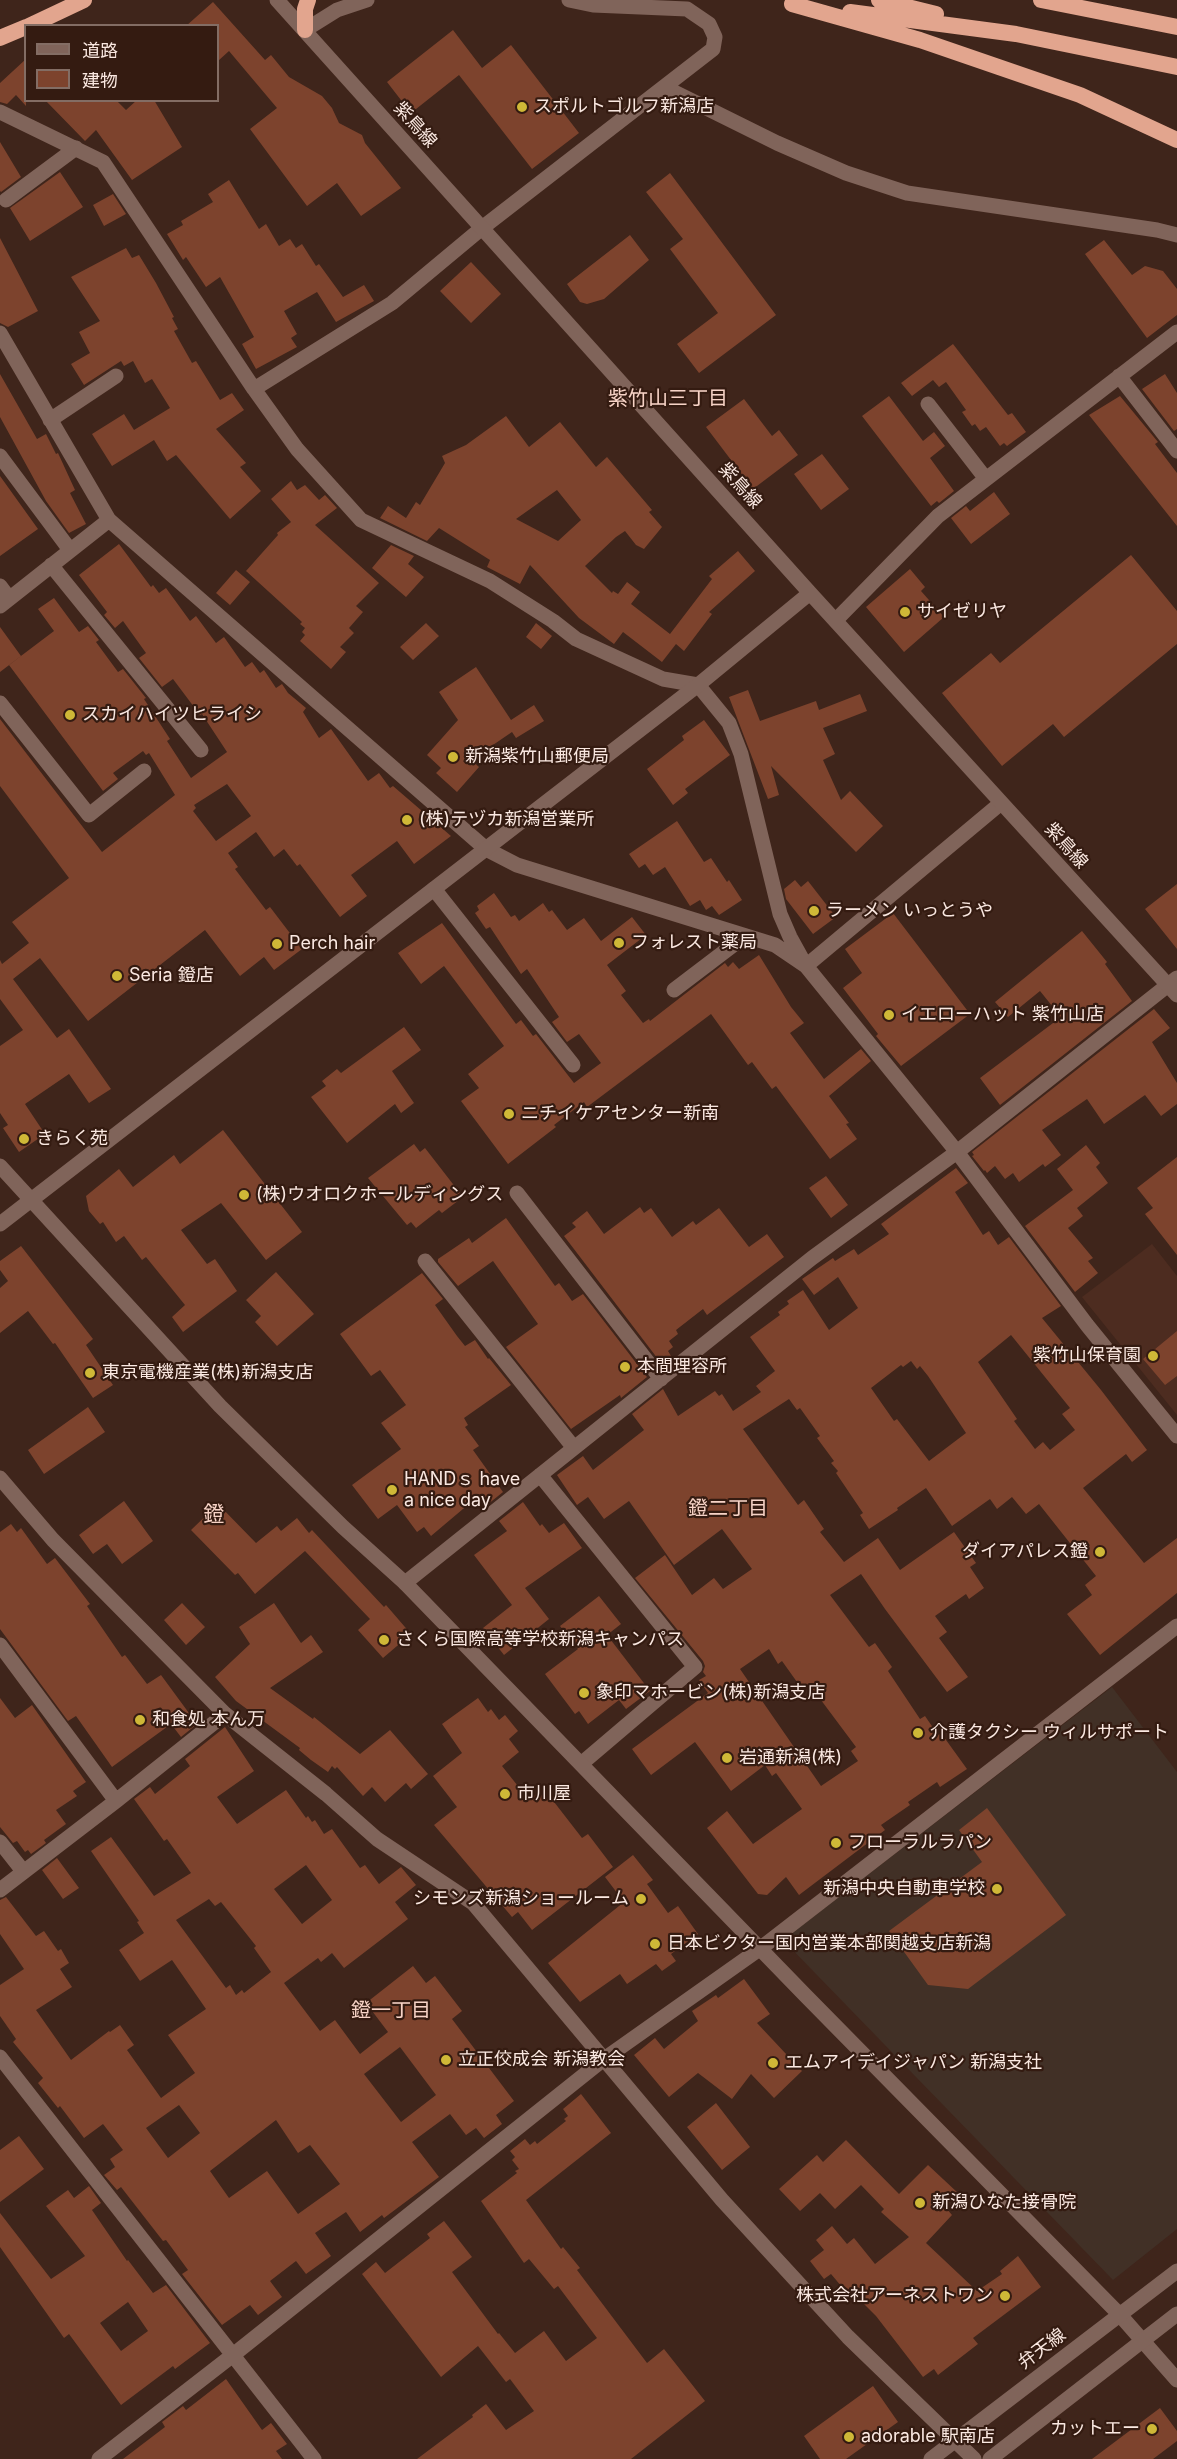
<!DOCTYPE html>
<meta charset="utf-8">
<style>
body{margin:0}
#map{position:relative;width:1177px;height:2459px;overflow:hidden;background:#3f251b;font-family:Inter,"Noto Sans JP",sans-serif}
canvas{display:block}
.legend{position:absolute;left:24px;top:24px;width:195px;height:78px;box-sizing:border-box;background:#341b11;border:2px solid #836d64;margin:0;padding:8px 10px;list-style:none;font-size:18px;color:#fae8e1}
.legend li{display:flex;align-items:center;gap:12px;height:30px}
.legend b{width:30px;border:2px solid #836d64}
</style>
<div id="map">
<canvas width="1177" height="2459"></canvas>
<ul class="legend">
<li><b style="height:8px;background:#80645a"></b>道路</li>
<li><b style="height:16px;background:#7d432d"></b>建物</li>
</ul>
</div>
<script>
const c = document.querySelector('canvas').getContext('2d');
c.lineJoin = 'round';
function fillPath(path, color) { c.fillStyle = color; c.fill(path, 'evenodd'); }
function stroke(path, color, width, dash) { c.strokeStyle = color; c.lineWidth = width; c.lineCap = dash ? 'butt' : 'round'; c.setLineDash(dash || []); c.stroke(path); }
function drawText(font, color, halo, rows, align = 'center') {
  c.font = font + ' Inter,"Noto Sans JP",sans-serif'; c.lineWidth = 4.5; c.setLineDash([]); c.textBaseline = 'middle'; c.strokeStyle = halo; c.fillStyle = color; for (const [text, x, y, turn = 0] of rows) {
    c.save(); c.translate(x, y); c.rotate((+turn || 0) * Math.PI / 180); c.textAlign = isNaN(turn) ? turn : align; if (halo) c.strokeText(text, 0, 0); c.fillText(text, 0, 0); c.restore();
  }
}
const commercial = new Path2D(`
 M1112,1687L1177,1772V2229L1113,2280L783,1940Z`);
const built = new Path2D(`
 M1152,1244L1177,1276V1415L1082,1297Z`);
const building = new Path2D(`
 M213,2L265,60L271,55L289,77L322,96L332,108L339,123L362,135L365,143L401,188L361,216L337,183L307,206L250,129L277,108L229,51L218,61V26H186Z
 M453,30L482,68L511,45L579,133L532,169L459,75L411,113L387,82Z
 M26,59V106L16,95L7,104L0,102V83Z
 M45,100H116L126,110L137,100H154L182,147L132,180L96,130L85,141Z
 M0,142L21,177L1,192L0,191Z
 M60,172L83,207L30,241L10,208Z
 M670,173L776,315L699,373L677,344L718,313L670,249L683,239L646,192Z
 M229,180L259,229L266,224L279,246L290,239L296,248L302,244L316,266L319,264L343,297L364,285L374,301L336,322L317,292L284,311L297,334L291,338L297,347L256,369L242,344L254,337L220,277L206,287L186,257L183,260L167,234L183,225L181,221L213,202L208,194Z
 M113,194L126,214L104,226L93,205Z
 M630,235L649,260L604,299L587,304L580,302L567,284Z
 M0,238L38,311L8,327L0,323Z
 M1104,240L1132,275L1145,266L1163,271L1177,289V315L1147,338L1085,254Z
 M126,248L132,258L139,255L156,283L174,317L172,318L178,329L174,331L192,363L196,361L220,400L232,393L244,410L216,429L246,463L240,467L261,491L230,519L176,455L167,461L154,440L112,466L92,434L124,414L134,430L170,408L152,379L145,383L133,361L124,366L121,361L84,385L71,364L90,353L79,332L100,321L71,277Z
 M471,262L501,294L471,323L440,291Z
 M953,344L1008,415L1012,413L1026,432L1007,446L1004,443L1000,446L986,427L980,431L975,424L972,426L962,412L966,410L946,382L939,387L933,380L912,396L901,383Z
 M0,374L37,439L46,434L56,454L58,453L75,490L70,493L86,524L69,533L46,501L0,417Z
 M1165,374L1177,393V429L1174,431L1142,389Z
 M889,396L923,441L934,432L945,446L930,458L954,491L939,503L937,501L931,506L862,416Z
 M1120,396L1158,442L1155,444L1177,473V526L1089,415Z
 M744,399L772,436L779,430L798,455L753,489L706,427Z
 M506,416L529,447L560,422L596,467L607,457L652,510L649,512L662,527L644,549L636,545L625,531L616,537L585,566L612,593L613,591L618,594L627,582L640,592L631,604L670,634L712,579L709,576L738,551L755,571L709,612L712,614L684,651L676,644L662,662L623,632L614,644L579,618L530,565L520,584L487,567L490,560L439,528L427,541L380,518L388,506L406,518L416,502L420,505L445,463L442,456L466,445ZM557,490L581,520L558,541L516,519Z
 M822,454L849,489L821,510L794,474Z
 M0,476L38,529L0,556Z
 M291,481L297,490L305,485L319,500L325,495L337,508L315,525L379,583L356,606L363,612L349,628L354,633L340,647L346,652L331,669L300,641L305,635L302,632L305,628L300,624L302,622L246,571L278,535L277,533L291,522L271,499Z
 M994,492L1010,514L971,544L951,518L966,506L970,511Z
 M119,544L151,587L153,585L159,593L166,588L190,621L196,616L216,643L224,637L245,667L252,662L260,673L264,670L276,688L282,684L288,693L306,708L303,712L319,738L331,729L368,781L379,773L390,788L393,786L451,836L414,864L397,841L351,875L367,896L340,917L300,864L297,866L284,849L274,857L256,832L228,853L238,867L235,869L266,910L270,907L302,949L274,970L264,957L240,976L205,930L88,1021L40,958L13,979L57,1038L69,1029L111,1089L89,1103L69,1074L25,1104L45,1134L19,1152L3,1128L8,1125L0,1113V1046L23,1030L0,999V960L2,964L29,943L12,922L69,878L0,786V719L102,852L175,795L149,753L146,755L143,751L113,773L118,779L103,791L9,665L54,631L38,609L54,598L79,632L88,626L99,640L96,642L118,672L123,669L146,698L144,699L170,739L167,741L191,778L227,752L202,714L200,715L173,679L162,687L139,658L146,653L123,621L115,628L104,615L107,612L79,575ZM227,784L251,816L216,841L193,811L196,808L194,805Z
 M391,545L414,556L408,564L424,577L406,597L372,568Z
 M1131,555L1177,611V644L1064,737L1053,724L1002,766L942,693L991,653L1000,663Z
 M910,569L925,587L921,591L944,617L904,652L866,607Z
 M236,570L250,582L230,605L216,593Z
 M426,623L439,636L413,660L400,647Z
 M536,623L552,636L541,649L526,637Z
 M0,627L21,656L0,672Z
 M476,667L511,720L534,705L544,721L516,738L512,732L471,760L479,767L457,792L436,773L441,768L427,755L458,720L439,692Z
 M748,690L760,721L816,701L819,710L860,694L867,711L823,728L835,754L823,760L841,800L850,791L883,826L856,852L771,766L779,795L768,799L729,697Z
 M704,720L730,755L685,789L688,793L673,805L647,769L684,740L682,736Z
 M677,821L704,862L711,858L727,882L729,880L742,900L719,915L712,906L706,910L700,900L690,906L665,867L653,875L645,864L639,868L629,854Z
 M795,880L801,887L808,881L836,917L813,934L786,899L784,889Z
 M1177,884V949L1145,909Z
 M494,893L511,917L515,915L519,921L543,903L549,912L552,910L567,930L584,918L601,941L632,917L646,935L607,965L626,991L621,995L643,1023L649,1019L650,1021L725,963L728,967L733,962L739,969L759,955L791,1007L804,1023L790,1033L824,1079L861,1049L871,1061L829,1096L849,1123L846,1124L857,1139L830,1159L776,1086L772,1089L752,1062L748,1065L711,1014L587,1107L584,1102L554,1125L556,1127L508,1164L461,1101L479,1088L468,1074L504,1046L444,966L421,984L398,953L442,923L516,1024L521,1020L533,1036L536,1034L574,1083L601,1063L579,1034L567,1042L552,1022L559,1017L527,969L521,974L490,927L486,929L475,913L479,910L477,906Z
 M893,913L970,1014L901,1066L876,1036L878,1034L843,988L862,973L845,949Z
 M1082,931L1107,962L1105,964L1132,1001L1000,1105L980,1078L1061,1017L1040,991L1008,1017L995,1002Z
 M1154,1009L1170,1028L1152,1042L1177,1083V1104L1161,1116L1145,1095L1104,1124L1087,1099L1042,1130L1061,1155L1045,1167L1043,1164L1019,1182L1013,1173L1005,1179L995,1166L987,1173L985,1170L984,1171L972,1156L974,1155L972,1152Z
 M404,1027L421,1050L392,1071L414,1103L401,1113L395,1104L347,1143L311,1097L326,1086L322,1081L337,1069L341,1073Z
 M223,1130L302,1232L266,1260L221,1203L181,1230L207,1264L215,1259L237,1291L183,1332L172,1317L185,1305L146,1257L142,1260L124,1236L116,1242L103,1222L100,1224L89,1211L86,1196L119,1169L133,1187L174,1155L180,1164Z
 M414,1144L420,1152L425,1148L463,1197L442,1213L439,1210L416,1228L411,1222L407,1225L368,1178Z
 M1086,1145L1100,1163L1096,1167L1108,1183L1077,1208L1083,1216L1068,1228L1093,1258L1088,1261L1098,1273L1075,1292L1025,1226L1073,1190L1057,1169Z
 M1177,1157V1255L1145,1214L1153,1208L1137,1188Z
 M956,1168L968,1183L955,1192L983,1235L989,1231L998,1245L1009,1237L1061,1306L1042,1318L1101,1390L1147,1450L1132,1462L1126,1454L1083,1488L1144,1563L1177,1538V1593L1100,1655L1067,1614L1092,1595L1085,1585L1096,1576L1039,1504L1026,1514L1012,1497L997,1509L990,1499L952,1526L926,1488L897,1508L898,1510L869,1529L860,1515L863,1513L836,1473L838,1471L831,1463L834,1461L817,1438L820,1436L800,1408L797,1410L789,1399L743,1429L798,1505L804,1500L824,1529L820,1532L844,1562L878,1538L900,1570L954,1532L976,1563L970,1567L984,1588L969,1599L966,1594L935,1616L947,1632L939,1638L968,1677L947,1692L885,1609L861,1574L830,1595L869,1647L875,1643L892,1667L888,1671L920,1719L925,1716L938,1735L941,1733L967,1769L940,1787L937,1782L908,1802L910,1805L881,1825L885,1830L799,1895L786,1877L767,1895L758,1894L707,1828L727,1811L753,1844L802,1809L776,1773L772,1776L765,1765L731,1791L695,1742L651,1775L632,1749L708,1693L699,1680L706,1676L703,1672L705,1666L703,1661L635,1578L665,1555L692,1595L714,1578L723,1589L752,1569L722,1529L674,1565L629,1501L604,1519L588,1497L577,1505L557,1475L583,1456L593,1470L644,1430L632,1414L663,1389L678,1416L715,1391L719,1396L722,1394L733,1411L761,1392L756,1386L775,1371L750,1337L780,1315L778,1312L789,1304L787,1301L803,1290L829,1330L858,1308L838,1277L814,1295L802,1279L833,1258L835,1261L854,1249L858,1255L889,1234L881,1224ZM1011,1335L1070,1408L1062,1414L1075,1430L1050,1450L1043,1442L1035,1449L1014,1421L1017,1419L978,1362ZM911,1361L917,1369L920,1366L928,1376L966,1433L929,1461L897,1419L894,1421L871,1388L901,1365L903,1367ZM769,1649L778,1664L782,1661L802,1689L809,1684L856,1747L851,1751L858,1761L821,1786L740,1669Z
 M826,1176L848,1205L831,1218L809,1188Z
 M640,1207L644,1213L651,1208L672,1237L693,1221L696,1225L719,1208L749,1247L767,1234L784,1257L707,1315L703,1309L676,1330L678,1334L669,1341L673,1347L668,1351L671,1356L661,1363L564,1236L576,1227L572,1223L587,1211L604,1234Z
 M506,1218L555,1286L559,1283L572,1301L583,1294L647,1377L621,1398L620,1395L571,1429L506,1347L538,1324L493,1261L458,1286L438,1262V1259L469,1238L472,1243Z
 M21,1246L93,1339L86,1345L113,1385L93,1398L55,1343L53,1344L28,1311L0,1333V1288L8,1281L0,1270V1261Z
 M276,1272L314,1314L277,1346L255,1322L261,1316L246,1300Z
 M422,1273L443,1299L435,1305L457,1336L465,1346L475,1340L488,1359L489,1358L511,1385L464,1418L468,1425L465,1427L479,1446L473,1450L503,1492L487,1505L483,1499L479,1502L476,1498L431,1536L424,1527L417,1532L397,1505L378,1519L352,1485L401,1449L381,1423L406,1405L380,1370L371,1376L340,1334Z
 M1177,1331V1376L1165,1385L1143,1359Z
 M88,1407L105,1432L44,1474L28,1450Z
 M124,1501L153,1541L122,1564L107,1544L93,1554L79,1535Z
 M523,1502L540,1526L542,1524L549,1533L564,1523L582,1548L525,1588L549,1619L504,1655L483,1628L512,1605L474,1555L507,1531L499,1521Z
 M218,1504L256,1543L277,1526L281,1531L297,1518L309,1533L312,1530L384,1607L386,1605L411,1634L383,1658L358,1630L370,1619L305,1551L255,1594L238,1573L235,1575L191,1530Z
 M11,1524L17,1532L21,1528L47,1564L55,1558L90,1604L87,1606L122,1657L125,1655L147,1684L161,1675L197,1724L181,1737L171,1724L112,1767L76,1716L68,1721L0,1629V1532Z
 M599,1596L621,1624L607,1635L650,1691L626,1709L619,1700L588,1724L579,1711L575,1714L545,1674L578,1649L560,1626Z
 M182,1603L205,1627L186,1645L164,1620Z
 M274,1603L301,1643L311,1635L323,1652L270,1688L313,1719L314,1717L360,1754L390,1730L428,1774L411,1789L406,1783L385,1802L372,1787L363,1796L337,1767L335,1769L332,1766L328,1772L311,1760L299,1750L300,1748L236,1701L215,1677L250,1644L239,1627Z
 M0,1698L15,1718L32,1705L86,1782L73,1791L77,1796L56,1810L66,1824L44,1840L46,1843L31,1854L28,1850L25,1852L17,1841L13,1843L0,1827Z
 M478,1698L488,1712L491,1709L499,1720L505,1715L518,1731L509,1739L519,1752L502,1766L529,1800L541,1790L548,1800L551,1798L582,1838L588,1834L613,1867L532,1930L518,1912L512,1917L434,1825L457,1807L433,1776L462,1753L442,1724Z
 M225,1727L254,1771L217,1797L237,1824L286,1790L306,1818L308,1816L312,1822L315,1820L324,1834L332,1829L360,1868L365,1865L379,1884L401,1867L416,1885L395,1902L408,1919L344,1968L332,1953L321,1962L318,1958L284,1983L320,2031L335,2020L360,2054L388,2032L366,2003L413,1966L426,1983L435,1976L462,2011L452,2019L514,2101L496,2115L502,2124L484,2138L476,2128L466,2135L450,2114L412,2142L439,2177L384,2218L382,2215L360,2232L346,2212L315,2233L331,2256L306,2274L296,2261L270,2281L282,2297L258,2315L250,2305L222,2325L182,2274L188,2270L166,2240L163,2241L121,2187L117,2190L104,2175L115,2167L110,2159L123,2150L103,2124L84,2138L60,2106L58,2108L38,2083L43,2078L13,2042L16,2039L0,2016V1985L24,1969L0,1934V1900L6,1897L36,1936L44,1931L58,1951L61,1949L69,1963L60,1969L72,1987L36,2010L71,2060L109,2031L110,2032L120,2025L134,2045L127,2050L161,2098L195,2073L168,2035L206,2009L172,1960L140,1981L119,1950L144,1933L137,1922L139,1921L91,1851L111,1837L154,1896L191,1873L167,1839L164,1841L134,1799L150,1787L155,1794L190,1766L185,1759ZM306,1865L332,1900L302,1924L274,1889ZM209,1899L215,1906L221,1902L256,1946L254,1948L271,1972L244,1993L242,1990L236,1995L230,1985L226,1988L176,1920ZM400,2047L436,2095L401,2122L364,2074ZM179,2105L200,2133L168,2158L146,2128ZM276,2120L298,2153L310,2145L340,2184L298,2214L267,2171L229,2198L210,2171Z
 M987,1808L1066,1915L968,1989L928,1985L889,1931L982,1862L959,1830Z
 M633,1855L653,1880L647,1884L668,1913L678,1906L698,1934L671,1954L676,1961L662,1971L656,1964L627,1984L620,1974L580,2002L548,1963L624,1902L605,1877Z
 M57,1858L79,1888L63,1899L42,1870Z
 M744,1979L770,2014L757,2023L802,2071L774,2098L751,2074L732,2099L698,2073L669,2097L634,2055L655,2038L664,2049L698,2021L692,2011L716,1995L718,1998Z
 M581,2094L611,2133L526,2200L561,2249L563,2247L580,2268L577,2270L647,2363L664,2349L705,2401L631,2459H417L473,2417L472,2415L486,2404L506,2430L534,2411L510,2379L506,2382L478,2346L441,2377L362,2274L376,2262L385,2273L430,2238L427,2234L444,2221L472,2257L452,2272L498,2334L499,2333L515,2353L544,2331L566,2361L597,2338L558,2286L554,2289L529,2259L524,2263L481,2201L517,2173L515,2171L519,2169L512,2160L515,2157L510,2151L525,2139L530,2145L535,2141L537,2144L566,2121L564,2119L568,2116L563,2109Z
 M716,2103L750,2147L722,2170L687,2127Z
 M19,2136L44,2169L0,2202V2150Z
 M846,2140L899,2194L928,2165L958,2193L943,2210L946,2208L952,2215L926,2243L977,2291L1002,2274L1000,2271L1018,2256L1041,2287L973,2338L978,2344L938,2375L934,2369L923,2377L876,2316L857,2297L853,2300L831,2274L824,2279L810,2261L824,2250L816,2240L832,2226L847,2244L854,2238L875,2264L909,2237L881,2212L884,2209L861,2185L835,2209L820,2193L800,2211L779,2189L817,2155L823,2162Z
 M89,2186L101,2203L92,2210L127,2261L128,2260L153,2293L166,2285L210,2343L175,2369L173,2366L121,2405L69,2334L64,2338L0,2247V2213L51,2279L85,2256L46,2206L68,2190L74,2198ZM128,2302L148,2331L121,2351L100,2323Z
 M226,2379L262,2430L271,2423L287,2444L276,2451L282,2459H123L165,2427L162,2422L183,2406L186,2410Z
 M873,2386L898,2422L846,2459H820L804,2436Z
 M1160,2408L1177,2431V2441L1153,2459H1092Z`);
const minor = new Path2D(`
 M305,30L337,10L367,0
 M664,87L777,143L846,173L907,193L1157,230L1177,235
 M0,112L103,162L254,389L297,449L361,520L490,581L553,621L576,639L663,679L698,685L729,723L741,754L780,914L790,937L806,966L1001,803
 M6,200L76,148
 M0,333L109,520L486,849L517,865L775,945L806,966L957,1152L1087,1325L1177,1436
 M1119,376L1177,451
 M254,389L392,303L482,228L713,49L715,37L709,24L687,9L593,5L569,0
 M928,404L986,479
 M50,420L116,376
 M0,456L70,550
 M51,565L201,750
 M0,586L9,598
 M0,606L109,520
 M836,620L938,516L1177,332
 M0,703L89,815L144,771
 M434,889L573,1065
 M674,990L745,936
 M517,1193L661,1379
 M425,1261L574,1448
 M540,1475L695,1667L581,1764
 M0,1478L53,1540L225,1714L326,1794L377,1839L473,1903L722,2200L848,2337L974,2459
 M405,1583L812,1258L957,1152L1177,978
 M0,1645L116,1801
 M0,1842L23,1871
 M0,1890L116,1801L225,1714
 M0,2057L314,2459
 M1120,2315L1177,2380
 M99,2459L233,2355L604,2059L761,1948L1177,1626`);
const tertiary = new Path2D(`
 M277,0L810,593L1177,995
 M0,1166L220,1406L343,1527L405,1583L805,1995L1120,2315
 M0,1224L698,685L810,593
 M931,2459L1177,2271
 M990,2459L1177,2314`);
const trunk = new Path2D(`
 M879,0L936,14
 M1041,0L1177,27
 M792,4L920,40L1080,95L1177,140
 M850,12L1016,34L1177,67
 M29,26L84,0
 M305,30V9L308,0
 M0,38L26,27`);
const markers = [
 [522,107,6,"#cfb837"],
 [905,612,6,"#cfb837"],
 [70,715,6,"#cfb837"],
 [453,757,6,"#cfb837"],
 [407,820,6,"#cfb837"],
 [814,911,6,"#cfb837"],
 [619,943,6,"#cfb837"],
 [277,944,6,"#cfb837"],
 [117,976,6,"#cfb837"],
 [889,1015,6,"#cfb837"],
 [509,1114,6,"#cfb837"],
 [24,1139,6,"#cfb837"],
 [244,1195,6,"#cfb837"],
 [1153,1356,6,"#cfb837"],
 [625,1367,6,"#cfb837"],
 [90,1373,6,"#cfb837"],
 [392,1490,6,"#cfb837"],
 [1100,1552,6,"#cfb837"],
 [384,1640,6,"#cfb837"],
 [584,1693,6,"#cfb837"],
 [140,1720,6,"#cfb837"],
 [918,1733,6,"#cfb837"],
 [727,1758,6,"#cfb837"],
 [505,1794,6,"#cfb837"],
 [836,1843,6,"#cfb837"],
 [997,1889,6,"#cfb837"],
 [641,1899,6,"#cfb837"],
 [655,1944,6,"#cfb837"],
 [446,2060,6,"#cfb837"],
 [773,2063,6,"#cfb837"],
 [920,2203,6,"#cfb837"],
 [1005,2296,6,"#cfb837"],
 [1152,2429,6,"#cfb837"],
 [849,2437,6,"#cfb837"]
];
const poiNames = [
 ["スポルトゴルフ新潟店",534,107],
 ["サイゼリヤ",917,612],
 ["スカイハイツヒライシ",82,715],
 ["新潟紫竹山郵便局",465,757],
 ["(株)テヅカ新潟営業所",419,820],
 ["ラーメン いっとうや",826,911],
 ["フォレスト薬局",631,943],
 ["Perch hair",289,944],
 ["Seria 鐙店",129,976],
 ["イエローハット 紫竹山店",901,1015],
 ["ニチイケアセンター新南",521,1114],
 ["きらく苑",36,1139],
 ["(株)ウオロクホールディングス",256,1195],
 ["紫竹山保育園",1141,1356,"right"],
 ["本間理容所",637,1367],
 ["東京電機産業(株)新潟支店",102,1373],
 ["HANDｓ have",404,1480],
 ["a nice day",404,1501],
 ["ダイアパレス鐙",1088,1552,"right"],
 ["さくら国際高等学校新潟キャンパス",396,1640],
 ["象印マホービン(株)新潟支店",596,1693],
 ["和食処 本ん万",152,1720],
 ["介護タクシー ウィルサポート",930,1733],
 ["岩通新潟(株)",739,1758],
 ["市川屋",517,1794],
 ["フローラルラパン",848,1843],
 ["新潟中央自動車学校",985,1889,"right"],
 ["シモンズ新潟ショールーム",629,1899,"right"],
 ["日本ビクター国内営業本部関越支店新潟",667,1944],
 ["立正佼成会 新潟教会",458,2060],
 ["エムアイデイジャパン 新潟支社",785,2063],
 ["新潟ひなた接骨院",932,2203],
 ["株式会社アーネストワン",993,2296,"right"],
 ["カットエー",1140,2429,"right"],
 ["adorable 駅南店",861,2437]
];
const streetNames = [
 ["紫鳥線",415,125,48],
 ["紫鳥線",740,486,48],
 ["紫鳥線",1066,846,48],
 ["弁天線",1042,2349,-37]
];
const neighbourhoodNames = [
 ["紫竹山三丁目",668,399],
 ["鐙二丁目",728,1509],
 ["鐙一丁目",391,2011]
];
const quarterNames = [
 ["鐙",214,1515]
];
fillPath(commercial, '#413026');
fillPath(built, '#4d2c20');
fillPath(building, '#7d432d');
stroke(minor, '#80645a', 15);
stroke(tertiary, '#80645a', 15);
stroke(trunk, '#e2a58e', 16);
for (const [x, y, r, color] of markers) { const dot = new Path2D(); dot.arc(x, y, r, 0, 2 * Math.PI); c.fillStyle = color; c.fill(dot); stroke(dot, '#341b11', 2); }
drawText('18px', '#fae8e1', '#341b11', poiNames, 'left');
drawText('18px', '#fae8e1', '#341b11', streetNames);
drawText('20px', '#f7d3c6', '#341b11', neighbourhoodNames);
drawText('21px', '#f7d3c6', '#341b11', quarterNames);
</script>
